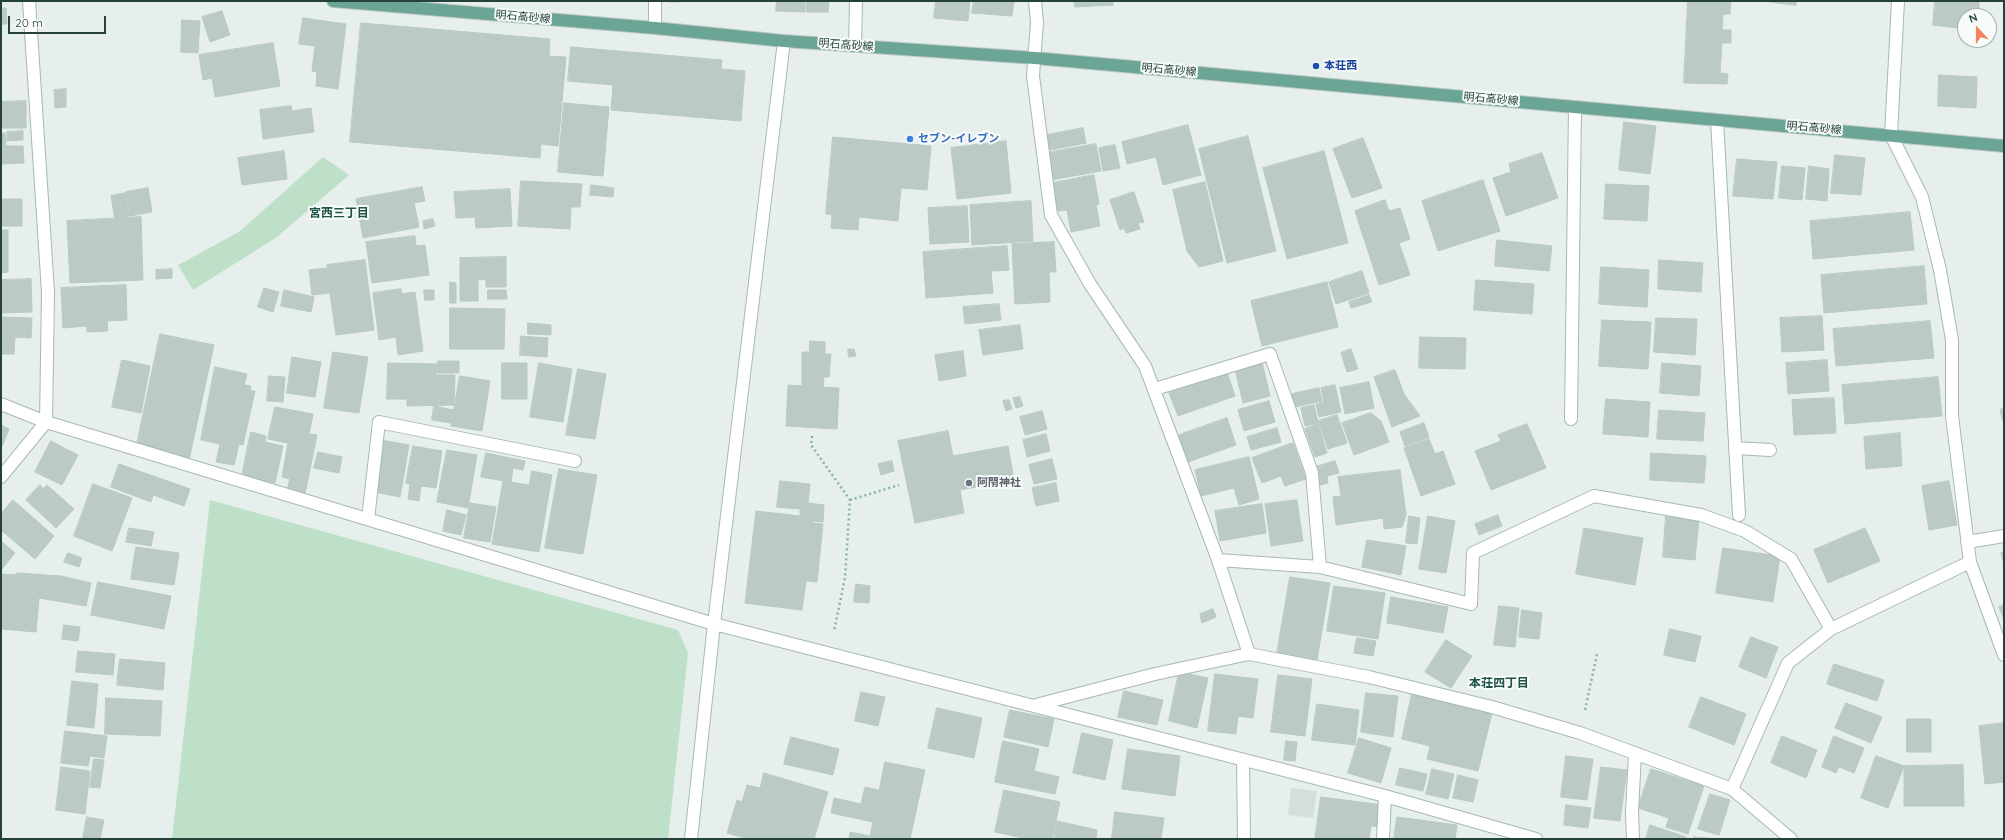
<!DOCTYPE html>
<meta charset="utf-8">
<style>
body{margin:0}
#map{position:relative;width:2005px;height:840px;overflow:hidden;background:#e6efeb;font-family:Quicksand,sans-serif}
canvas{display:block}
.frame{position:absolute;inset:0;border:2px solid #24423a;pointer-events:none}
.north{position:absolute;left:1957px;top:8px;width:40px;height:40px;box-sizing:border-box;background:#f7fbf9;border:1px solid #a3b1ad;border-radius:50%;rotate:339deg;font-size:11px;font-weight:700;line-height:16px;text-align:center;color:#24423a}
.north::after{content:'';display:block;margin:auto;width:14px;height:18px;background:#f4845f;clip-path:polygon(50% 0,100% 100%,50% 72%,0 100%)}
.scale{position:absolute;left:8px;top:16px;width:98px;height:18px;box-sizing:border-box;border:2px solid #24423a;border-top:0;padding-left:5px;font-size:12px;line-height:14px;white-space:nowrap;color:#24423a;-webkit-text-stroke:3px #f7fbf9;paint-order:stroke}
</style>
<div id="map">
<canvas width="2005" height="840"></canvas>
<div class="frame"></div>
<div class="north">N</div>
<div class="scale">20 m</div>
</div>
<script>
const c = document.querySelector('canvas').getContext('2d');
c.lineJoin = 'round';
function fillPath(path, color) { c.fillStyle = color; c.fill(path, 'evenodd'); }
function stroke(path, color, width, dash) { c.strokeStyle = color; c.lineWidth = width; c.lineCap = dash ? 'butt' : 'round'; c.setLineDash(dash || []); c.stroke(path); }
function drawText(font, color, halo, rows, align = 'center') {
  c.font = font + ' Quicksand,"Noto Sans JP",sans-serif'; c.lineWidth = 4; c.setLineDash([]); c.textBaseline = 'middle'; c.strokeStyle = halo; c.fillStyle = color; for (const [text, x, y, turn = 0] of rows) {
    c.save(); c.translate(x, y); c.rotate((+turn || 0) * Math.PI / 180); c.textAlign = isNaN(turn) ? turn : align; if (halo) c.strokeText(text, 0, 0); c.fillText(text, 0, 0); c.restore();
  }
}
const built = new Path2D(`
 M1291,788L1317,791L1313,818L1288,815Z`);
const green = new Path2D(`
 M323,157L349,175L277,237L193,290L178,265L239,232Z
 M210,500L678,630L688,653L668,839H172Z`);
const building = new Path2D(`
 M669,1H714L669,2Z
 M777,1H805V12L776,11Z
 M807,1H829L828,12H807Z
 M936,1H970L968,21L934,18Z
 M974,1H1014L1012,16L972,13Z
 M1074,1H1113V5L1075,7Z
 M1688,1H1731L1730,14H1723L1722,30H1731V43H1722L1720,73L1728,74L1727,84L1684,83Z
 M1763,1H1796V5Z
 M1935,1H1979V14L1965,16V29L1933,25Z
 M1,8H6L7,24H1Z
 M222,11L230,35L210,42L202,17Z
 M303,18L346,24L338,89L316,86L317,72L312,71L315,46L299,44Z
 M182,20L200,21L198,53L181,52Z
 M361,23L550,39L549,56L566,57L558,146L541,144L540,158L350,142Z
 M273,43L280,86L215,97L212,78L203,80L199,55Z
 M571,47L722,60L721,69L745,71L741,121L611,110L613,85L568,81Z
 M1939,75L1977,77L1976,108L1938,106Z
 M66,89V107L55,108L54,90Z
 M26,101V128H1V102Z
 M564,103L609,107L603,176L558,172Z
 M291,106L292,111L311,108L314,132L263,139L260,110Z
 M1624,122L1656,126L1650,174L1619,170Z
 M1188,125L1201,175L1163,185L1156,157L1127,164L1122,142Z
 M1083,128L1086,143L1050,150L1047,135Z
 M23,131V140L7,141V132Z
 M1,133H5L6,146H23L24,163L1,164Z
 M1248,136L1276,251L1227,263L1199,149Z
 M833,137L931,146L927,190L901,188L898,221L859,217L858,230L831,228L832,215L826,214Z
 M1363,138L1382,188L1352,198L1333,149Z
 M1006,141L1011,193L957,199L951,148Z
 M1096,144L1101,171L1051,180L1046,153Z
 M1115,145L1120,168L1103,171L1099,148Z
 M284,151L287,179L242,185L238,158Z
 M1324,151L1348,243L1287,259L1263,168Z
 M1542,153L1558,198L1506,216L1493,178L1511,172L1509,164Z
 M1835,155L1865,158L1861,195L1831,193Z
 M1737,159L1777,162L1773,199L1733,196Z
 M1782,166L1805,168L1802,200L1779,198Z
 M1809,166L1829,169L1827,201L1806,199Z
 M1094,175L1099,204L1096,205L1100,226L1071,232L1067,210L1058,211L1053,183Z
 M1483,180L1500,231L1438,251L1422,201Z
 M521,181L582,184L580,207H571L570,229L518,226Z
 M1205,182L1223,261L1199,267L1187,251L1173,190Z
 M1606,184L1649,186L1647,221L1604,219Z
 M591,185L614,188L613,197L590,195Z
 M422,187L425,201L414,203L419,227L363,238L356,199Z
 M148,188L152,212L130,216L126,192Z
 M510,189L512,226L476,228L475,217L456,218L454,192Z
 M1134,192L1144,222L1138,223L1140,229L1126,233L1124,228L1120,230L1110,200Z
 M125,193L129,216L115,219L111,196Z
 M1,199H22V226H1Z
 M1385,200L1389,211L1400,208L1410,239L1399,243L1410,275L1379,285L1355,211Z
 M1031,201L1033,241L972,245L970,205Z
 M967,206L969,242L930,244L928,208Z
 M1910,212L1914,250L1813,259L1810,221Z
 M141,217L143,280L70,283L67,221Z
 M433,219L435,226L424,229L423,221Z
 M1,230H8V272L1,273Z
 M415,236L416,246L425,245L429,275L372,283L366,242Z
 M1497,240L1552,246L1549,271L1495,266Z
 M1054,242L1056,272H1049L1050,302L1015,304L1012,244Z
 M1007,246L1009,270L991,271L993,293L926,298L923,252Z
 M506,257V287H486V279L478,280V301H460V258Z
 M365,260L374,330L336,335L330,293L312,295L309,270L327,268V265Z
 M1659,260L1703,263L1701,292L1658,289Z
 M1924,266L1927,304L1824,313L1821,275Z
 M1601,267L1649,270L1647,307L1599,304Z
 M172,269V278L156,279V270Z
 M1362,271L1369,293L1336,304L1329,282Z
 M31,279L32,312L1,313V280Z
 M1476,280L1534,284L1532,314L1474,310Z
 M450,282L456,283V303H450Z
 M1327,282L1338,327L1262,346L1251,301Z
 M126,285L127,320L107,321L108,331L87,332V326L63,328L61,288Z
 M264,288L279,292L273,312L258,307Z
 M401,289L402,294L415,292L423,351L398,355L396,337L379,340L373,293Z
 M284,290L314,297L311,312L281,306Z
 M424,290H434V300H425Z
 M488,290H506L507,299H488Z
 M1369,295L1372,302L1351,308L1349,302Z
 M999,304L1001,320L965,324L963,307Z
 M450,308L505,309L504,349H450Z
 M1822,316L1824,350L1782,352L1780,318Z
 M1,317L32,318L31,338L15,337L14,354H1Z
 M1656,318L1697,319L1695,355L1654,352Z
 M1602,320L1651,322L1648,369L1599,366Z
 M1930,321L1934,358L1836,366L1833,329Z
 M528,323L551,325V335L528,334Z
 M1020,325L1023,349L983,355L979,330Z
 M160,334L214,345L189,460L136,449Z
 M521,336L548,338L547,357L520,355Z
 M1420,337L1466,338L1465,369L1419,368Z
 M810,341L825,342V354H831L829,377H824L823,387L839,388L837,429L786,426L788,385L802,386V352H809Z
 M848,349H854L856,356L849,357Z
 M1351,349L1358,369L1347,372L1341,353Z
 M963,351L966,376L939,381L935,355Z
 M333,352L368,357L359,413L324,408Z
 M292,357L321,362L315,397L287,393Z
 M122,360L150,366L141,413L112,407Z
 M1827,360L1829,391L1788,394L1786,363Z
 M438,361H459V373H438Z
 M1262,362L1270,396L1243,403L1235,369Z
 M388,363L437,364L436,375H455L454,405L407,406V399H387Z
 M502,363H527V399H502Z
 M539,363L572,369L563,422L530,417Z
 M1662,363L1701,366L1699,396L1660,393Z
 M215,367L247,374L244,385L251,386L250,391H255L243,445L239,444L234,465L216,462L220,444L201,440Z
 M578,369L606,374L595,439L566,435Z
 M1395,370L1404,394L1420,416L1392,427L1374,377Z
 M1227,372L1235,396L1178,416L1169,393Z
 M269,376L285,377L283,402L267,401Z
 M460,376L490,381L482,431L451,426Z
 M1938,377L1942,416L1845,424L1842,385Z
 M1369,382L1374,408L1345,414L1340,388Z
 M1335,385L1341,412L1319,417L1316,404L1324,402L1321,388Z
 M1319,388L1322,401L1294,407L1292,394Z
 M1020,397L1023,406L1016,408L1013,398Z
 M1834,398L1836,433L1794,435L1792,400Z
 M1606,399L1650,402L1648,437L1603,434Z
 M1009,400L1012,409L1006,411L1003,401Z
 M1269,401L1275,422L1244,431L1238,410Z
 M1314,405L1318,423L1305,426L1301,408Z
 M434,406L453,410L451,423L432,420Z
 M275,407L313,414L309,434L317,435L305,494L287,490L290,479L282,477L288,443L268,439Z
 M2004,408V424L2000,410Z
 M1659,410L1705,413L1703,441L1657,439Z
 M1042,411L1047,429L1025,435L1020,417Z
 M1371,413L1381,421L1389,442L1354,455L1342,423Z
 M1337,415L1347,443L1328,449L1318,421Z
 M1227,418L1236,445L1188,462L1179,435Z
 M1424,423L1429,437L1405,446L1400,432Z
 M1318,424L1327,453L1315,457L1305,429Z
 M1527,424L1546,468L1491,490L1475,451L1501,441L1498,435Z
 M1,425L9,429L1,449Z
 M1277,428L1281,442L1251,450L1247,437Z
 M948,431L953,456L1008,446L1014,480L960,490L964,513L915,523L898,441Z
 M251,432L266,436L265,442L283,446L275,483L242,476Z
 M1900,433L1902,466L1866,469L1864,437Z
 M1046,434L1050,451L1027,457L1023,440Z
 M1429,439L1435,454L1443,451L1455,484L1421,496L1404,448Z
 M381,440L409,445L400,497L375,492Z
 M51,441L78,455L62,485L35,472Z
 M1293,443L1306,479L1285,486L1281,476L1262,483L1252,458Z
 M413,446L442,451L436,488L421,486L419,501L408,499L410,484L406,483Z
 M447,450L477,455L468,508L437,502Z
 M318,452L342,457L339,473L314,468Z
 M486,453L525,461L523,470L513,468L511,482L481,477Z
 M1651,453L1706,456L1704,483L1650,480Z
 M1249,457L1259,499L1239,505L1234,488L1201,496L1195,470Z
 M1052,459L1057,479L1034,484L1029,465Z
 M892,461L894,471L881,475L878,464Z
 M1335,461L1339,473L1327,476L1328,483L1317,486L1312,468Z
 M119,464L190,489L184,506L153,495L151,502L111,487Z
 M559,469L597,475L583,554L545,548Z
 M1400,470L1406,515L1402,527L1384,529L1383,518L1336,525L1333,497L1341,496L1338,477Z
 M532,471L552,475L539,552L492,544L503,481L529,485Z
 M780,481L810,484L808,503L824,505L823,522L813,521V523L823,524L817,582L806,581L802,610L745,603L756,511L800,516V509L777,507Z
 M1949,481L1957,525L1929,530L1922,486Z
 M1056,483L1059,501L1036,506L1032,488Z
 M93,484L132,498L112,551L74,536Z
 M40,485L43,489L47,485L74,509L56,528L26,500Z
 M13,500L54,536L35,559L1,530V514Z
 M1297,500L1303,541L1271,546L1265,504Z
 M470,503L496,507L490,542L464,538Z
 M1262,504L1266,533L1220,541L1215,511Z
 M447,510L466,515L461,535L443,531Z
 M1498,515L1502,526L1479,535L1475,524Z
 M1409,516L1420,518L1417,544L1406,543Z
 M1428,516L1455,521L1446,573L1419,569Z
 M1666,516L1699,519L1695,560L1663,557Z
 M129,528L154,532L151,546L126,542Z
 M1584,528L1643,538L1635,585L1576,574Z
 M1865,528L1880,561L1828,583L1814,550Z
 M1367,540L1406,546L1401,575L1362,567Z
 M1,541L15,553L1,570Z
 M136,547L179,553L174,585L131,579Z
 M1723,548L1780,556L1773,602L1716,593Z
 M2004,552V564L2001,553Z
 M68,553L82,558L79,567L64,562Z
 M17,573L61,576L91,583L86,606L39,598L36,632L1,629L2,574L17,575Z
 M1290,577L1330,583L1317,660L1277,654Z
 M98,582L171,596L164,629L91,615Z
 M856,584L870,586L869,603L854,602Z
 M1334,586L1385,593L1378,639L1327,631Z
 M1391,597L1448,607L1443,633L1387,623Z
 M2004,605V620L1999,607Z
 M1499,606L1519,608L1515,647L1494,645Z
 M1213,609L1216,617L1202,623L1200,614Z
 M1522,610L1542,613L1539,639L1519,637Z
 M64,625L80,627L78,641L62,639Z
 M1670,629L1701,636L1695,662L1664,655Z
 M1751,637L1778,647L1766,678L1739,667Z
 M1357,638L1376,641L1373,656L1354,653Z
 M1446,640L1472,656L1451,688L1425,672Z
 M78,651L115,654L113,675L76,672Z
 M120,659L165,663L163,690L117,685Z
 M1834,664L1884,680L1877,701L1827,684Z
 M1179,672L1208,678L1197,728L1169,721Z
 M1215,674L1258,679L1253,718L1238,716L1236,734L1208,731Z
 M1278,675L1312,679L1305,736L1271,732Z
 M72,681L98,684L94,728L67,725Z
 M1124,691L1163,700L1157,725L1118,717Z
 M861,692L885,697L878,726L855,721Z
 M1366,693L1398,696L1393,737L1361,732Z
 M1412,694L1492,713L1478,771L1427,759L1430,746L1402,739Z
 M1701,697L1746,714L1734,745L1689,727Z
 M106,698L162,701L160,736L105,734Z
 M1846,703L1882,717L1871,743L1835,728Z
 M1317,704L1359,710L1355,745L1312,740Z
 M937,708L982,718L974,758L928,748Z
 M1010,710L1054,719L1048,747L1004,737Z
 M1907,719H1931V752H1907Z
 M2004,723V782L1985,784L1979,726Z
 M65,731L107,736L104,758L90,756L88,766L61,763Z
 M1082,733L1113,740L1105,780L1073,773Z
 M1782,736L1817,750L1806,778L1771,763Z
 M1834,736L1864,748L1854,773L1839,767L1836,773L1822,767Z
 M791,737L839,749L833,775L784,764Z
 M1359,738L1391,748L1381,783L1348,773Z
 M1003,741L1039,749L1034,771L1059,777L1055,794L995,782Z
 M1286,741L1297,742L1295,761L1284,760Z
 M1128,749L1180,756L1175,796L1122,789Z
 M1566,756L1593,759L1587,800L1561,797Z
 M1876,756L1904,766L1888,808L1861,798Z
 M94,759L104,760L100,788L90,787Z
 M885,762L925,770L910,839H849L850,832L870,836L873,822L831,813L834,798L861,804L865,787L879,790Z
 M1963,765L1964,806H1904V766Z
 M61,767L90,771L85,814L56,810Z
 M1601,767L1627,770L1620,821L1594,818Z
 M1400,768L1427,774L1423,791L1396,785Z
 M1432,769L1454,774L1448,799L1426,794Z
 M1651,769L1704,786L1688,834L1666,827L1669,818L1638,808Z
 M764,773L828,792L814,839H748L727,833L737,800L742,802L747,785L760,788Z
 M1458,775L1478,780L1473,802L1453,798Z
 M1004,790L1060,802L1052,839H1019V837L995,832Z
 M1710,794L1730,800L1719,835L1698,829Z
 M1321,797L1383,805L1380,827L1371,826L1369,839H1315Z
 M1566,805L1591,808L1588,828L1564,825Z
 M1115,812L1164,818L1161,839H1112Z
 M87,817L104,820L100,839L83,838Z
 M1397,817L1457,825L1455,839H1394Z
 M1057,821L1097,830L1096,839H1054Z
 M1650,825L1686,837L1685,839H1646Z
 M1694,837L1721,839H1694Z`);
const path = new Path2D(`
 M812,436L811,445L850,500L845,578L834,631
 M850,500L899,485
 M1585,710L1597,654`);
const minor = new Path2D(`
 M1035,1L1037,22L1033,76L1051,215L1090,284L1145,366L1218,560L1249,654
 M1898,1L1891,135L1922,197L1940,270L1952,340V416L1970,562L2004,655
 M655,28V1
 M855,46L856,1
 M1717,120L1739,515
 M1155,389L1270,354L1312,473L1320,567
 M1,404L46,422L714,624L1385,796L1536,839
 M1571,419L1575,107
 M1735,448L1770,450
 M1,477L46,422L48,292L29,1
 M368,519L379,422L575,461
 M1967,542L2004,536
 M1218,560L1320,567L1471,604L1473,553L1594,496L1701,515L1745,531L1791,559L1831,629
 M1036,705L1155,674L1249,654L1369,677L1492,707L1580,733L1732,789L1791,839
 M1243,760L1244,839
 M1732,789L1788,663L1831,629L1970,562
 M691,839L714,624L784,41
 M1383,839L1385,796
 M1633,839L1632,812L1635,754`);
const major = new Path2D(`
 M333,1L655,28L784,41L1035,58L2004,146`);
const markers = [
 [1316,66,4,"#1a4fb4"],
 [910,139,4,"#3f7fe0"],
 [969,483,4,"#6b7280"]
];
const streetNames = [
 ["明石高砂線",523,17,5],
 ["明石高砂線",846,45,4],
 ["明石高砂線",1169,70,5],
 ["明石高砂線",1491,99,5],
 ["明石高砂線",1814,128,5]
];
const transitNames = [
 ["本荘西",1324,66]
];
const shopNames = [
 ["セブン-イレブン",918,139]
];
const worshipNames = [
 ["阿閇神社",977,483]
];
const neighbourhoodNames = [
 ["宮西三丁目",339,213],
 ["本荘四丁目",1499,683]
];
fillPath(built, '#d4dfda');
fillPath(green, '#bfe0c8');
fillPath(building, '#bbcac4');
stroke(building, '#b8c9c2', 1);
stroke(minor, '#a8b8b2', 14);
stroke(major, '#c2cac8', 14);
stroke(path, '#86b3a5', 2.5, [2, 3]);
stroke(minor, '#fff', 12);
stroke(major, '#6aa596', 12);
for (const [x, y, r, color] of markers) { const dot = new Path2D(); dot.arc(x, y, r, 0, 2 * Math.PI); c.fillStyle = color; c.fill(dot); stroke(dot, '#f7fbf9', 1.5); }
drawText('11px', '#24423a', '#f7fbf9', streetNames);
drawText('bold 11px', '#164399', '#f7fbf9', transitNames, 'left');
drawText('bold 11px', '#366cbe', '#f7fbf9', shopNames, 'left');
drawText('bold 11px', '#5b616d', '#f7fbf9', worshipNames, 'left');
drawText('bold 12px', '#1f5548', '#f7fbf9', neighbourhoodNames);
</script>
